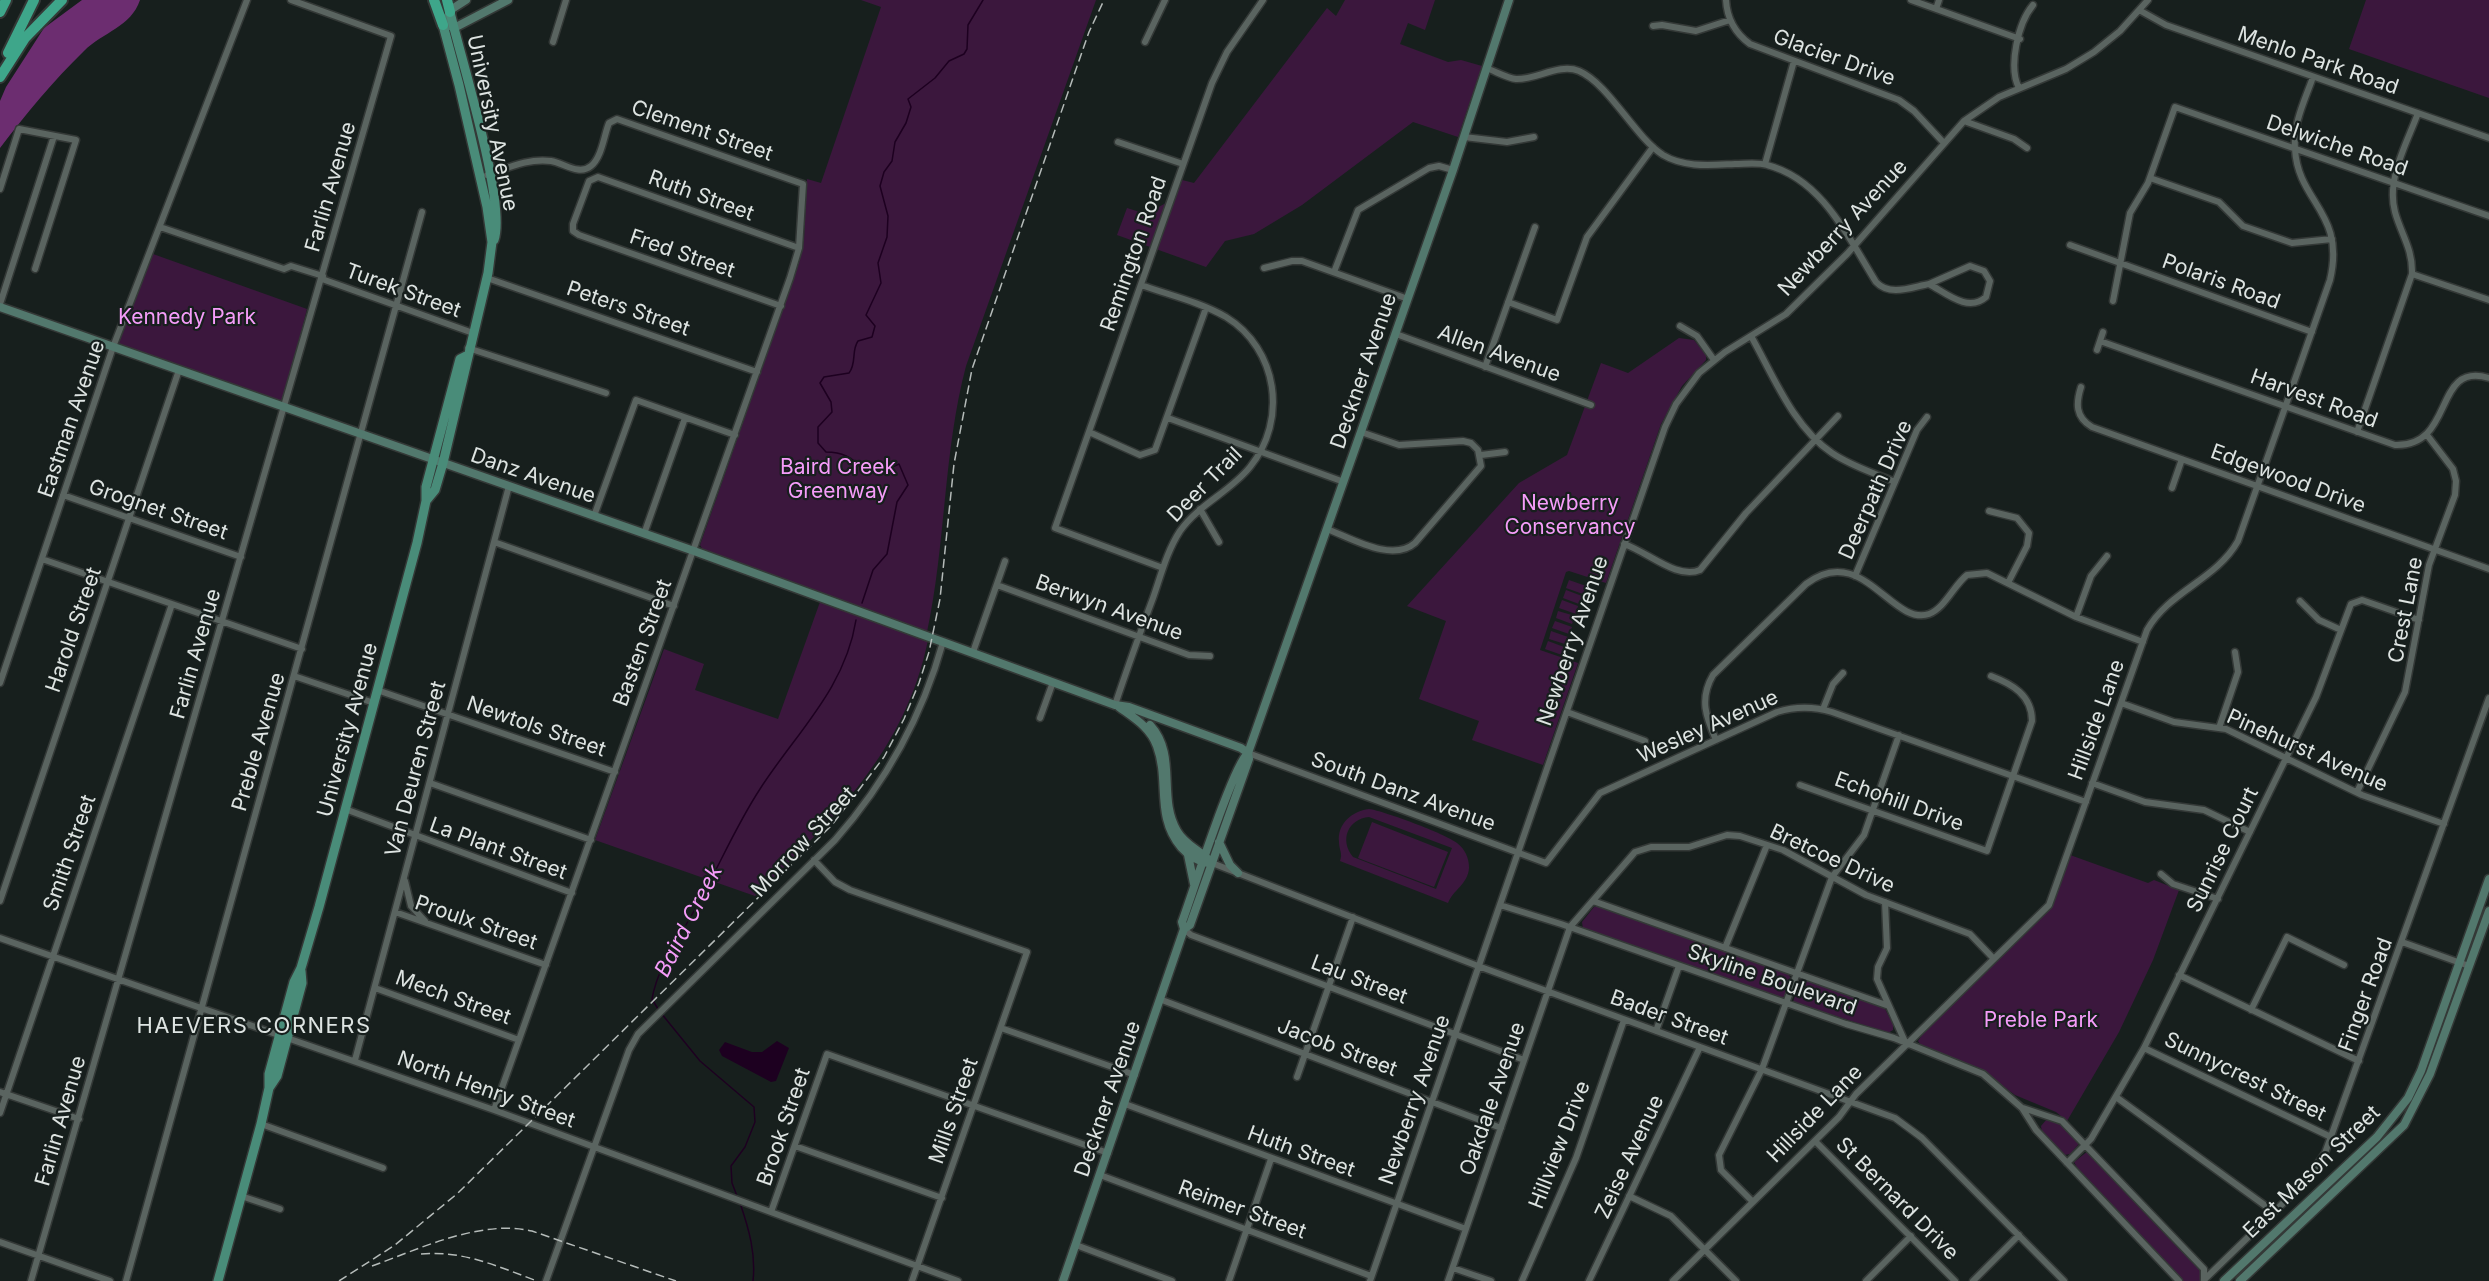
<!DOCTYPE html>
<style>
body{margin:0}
canvas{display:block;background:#171f1d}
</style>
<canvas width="2489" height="1281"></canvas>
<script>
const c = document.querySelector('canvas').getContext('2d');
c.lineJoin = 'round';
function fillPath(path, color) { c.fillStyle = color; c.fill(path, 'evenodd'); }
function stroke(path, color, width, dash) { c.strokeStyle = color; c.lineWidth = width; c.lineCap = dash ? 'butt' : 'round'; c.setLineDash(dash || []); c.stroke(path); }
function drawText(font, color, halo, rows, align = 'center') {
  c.font = font + ' Inter,sans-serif'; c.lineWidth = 4.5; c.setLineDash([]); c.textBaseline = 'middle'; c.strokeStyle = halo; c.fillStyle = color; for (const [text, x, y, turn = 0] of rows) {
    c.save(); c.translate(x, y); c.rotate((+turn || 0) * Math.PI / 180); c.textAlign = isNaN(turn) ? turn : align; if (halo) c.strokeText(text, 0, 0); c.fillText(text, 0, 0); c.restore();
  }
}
const green = new Path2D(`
 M861,0H1096L966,366C943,453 946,544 927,632L703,550L700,545L799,263L804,239L807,179L821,183L881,7Z
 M1345,0H1435L1425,30L1408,23L1400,44L1448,62L1461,60L1482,66L1458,137L1413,122L1302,205L1254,234L1225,241L1206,267L1117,235L1127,208L1146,214L1175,198L1182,180L1194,183L1327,8L1336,16Z
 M2366,0H2489V98L2349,49Z
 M153,254L307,309L283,403L118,345Z
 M1679,338L1694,340L1706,355V360L1682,386L1661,424L1606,583L1569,571L1566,572L1540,650L1578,663L1543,765L1472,740L1479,721L1419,699L1446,621L1407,606L1519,483L1567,455L1601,363L1628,373Z
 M1569,580L1586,586L1583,594L1566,588Z
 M1566,590L1582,596L1579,604L1563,598Z
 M1562,600L1578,606L1576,614L1559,608Z
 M820,602L928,640C905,752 833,819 755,896L595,840L664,649L704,664L695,690L778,719Z
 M1558,611L1575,616L1572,624L1556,618Z
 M1555,621L1572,627L1569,634L1552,628Z
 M1551,631L1568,637L1565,644L1549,639Z
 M1548,641L1564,647L1562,655L1545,649Z
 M1369,809C1384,811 1446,834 1457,843C1465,849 1469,858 1469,868C1468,884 1453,890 1448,903L1340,861C1343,853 1339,850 1339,842C1337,824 1352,811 1369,809ZM1369,817L1452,848L1436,889L1353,857C1339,840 1348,819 1369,817Z
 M1372,822L1448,852L1434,887L1358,858Z
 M2070,855L2148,883L2154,880L2179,890L2153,960L2119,1032L2067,1121L2056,1112L2015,1095L1977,1067L1923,1048L1918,1041L1922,1035L2049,908Z
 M1599,906L1788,973L1791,979L1785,996L1781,998L1583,929L1582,922L1594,907Z
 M1801,979L1884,1007L1893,1024V1030L1888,1033L1793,1002Z
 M2047,1119L2059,1121L2079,1141L2078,1145L2070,1154L2064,1155C2055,1148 2042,1137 2041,1126Z
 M2088,1151L2201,1269L2200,1281H2183L2080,1173L2074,1162Z`);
const forest = new Path2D(`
 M82,0H140C131,27 103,32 84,51C53,81 26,114 0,148V101L6,87L44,28Z`);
const water = new Path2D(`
 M777,1041L789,1048L776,1081L771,1082L722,1056L719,1050L725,1042L752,1052H762Z`);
const stream = new Path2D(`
 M862,603L873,570L887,554L897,502L908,485L899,464L888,469H862C852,457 842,452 826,452L818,443V427L832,412L831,402L820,383L824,377L849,373C857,363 851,351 858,341L872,337L875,326L866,315L881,283L878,263L887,237L888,216L880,186L884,172L892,161L895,142L906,123L911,107L908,99L935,78L949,61L964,54L967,49L968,25L983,0
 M658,1009L652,999C658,965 679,939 695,909C718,869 735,827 760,789C796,733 845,689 856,620
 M661,1013L700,1061L754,1107L755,1122L745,1147L731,1166L732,1183L737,1196
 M740,1203C749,1229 756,1254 753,1281`);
const street = new Path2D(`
 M1726,0C1727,19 1735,33 1750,44L1899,100L1914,111L1943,142
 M1911,0L2020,39
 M1936,9L1939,0
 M2139,10L2166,25L2489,138
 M1653,26L1662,25L1696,31L1730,20
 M553,42L566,0
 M1145,42L1165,0
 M1486,68C1495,71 1507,78 1516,79C1536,80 1559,63 1579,71C1609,84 1634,136 1663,155C1685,168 1711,165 1735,164C1745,164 1757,162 1767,165C1822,179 1848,237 1876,282C1890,297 1912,287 1929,284
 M2019,88C2008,67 2018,23 2033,5
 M1964,121L2014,139L2027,148
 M1464,137L1507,142L1534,137
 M1118,142L1183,164
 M1765,164L1794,61
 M487,175C508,168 528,158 551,161C564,163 579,176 591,166C602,157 604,135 609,123L617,119L803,184L799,248L790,278L494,1110
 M2150,178L2219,202L2243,226L2292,243L2332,239
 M0,189L19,129L76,140L35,269
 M160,227L284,269L291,266L323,276
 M2070,245L2312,332
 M1970,266L1984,271L1990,281L1986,297C1968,313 1946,293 1929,284Z
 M1264,268L1292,261H1302L1408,299
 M1334,272L1358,210L1429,168L1439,166L1453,170
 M2412,274L2489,300
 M487,278L757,372
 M322,279L473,333
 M2113,301L2130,213L2148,183L2175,107L2489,216
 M1508,302L1557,320L1587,237L1653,147
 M0,304L54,136
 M781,306L579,235L573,231V224L589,181L598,177L799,248
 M1680,326L1697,336L1714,360
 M1396,334L1591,405
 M1751,336C1773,375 1793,427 1832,453C1851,466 1874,473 1895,482
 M2100,341L2395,445C2456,447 2432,361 2489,378
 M468,348L606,393
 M2097,350L2103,332
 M1485,367L1535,227
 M2081,387C2076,403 2075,417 2092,427L2489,569
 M1168,418L1344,482
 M1089,432L1140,455L1155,450L1206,308
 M2357,432L2412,274C2413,249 2401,234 2395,212C2386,179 2407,143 2418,113
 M1481,455L1505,452
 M2172,488L2182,459
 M63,495L241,557
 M1200,509L1219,542
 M1989,511L2017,518L2029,533L2027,546L2009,581
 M594,516L636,400L735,435
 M1327,529C1351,538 1392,563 1415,543L1481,466L1478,450L1471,443L1463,441L1399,445L1361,432
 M644,534L685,418
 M494,542L674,606
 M1624,544C1648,552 1677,580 1700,570L1746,513L1838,416
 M42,559L302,649
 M1163,568L1055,528L1212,83L1227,52L1263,0
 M1855,576L1917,430L1927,417
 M997,585L1189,655L1210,656
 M2300,601L2319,620L2341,630
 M2076,617L2091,576L2107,556
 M973,652L1005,561
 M294,676L374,703
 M0,683L113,347L247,0
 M377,690L615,772
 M2121,703L2174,722L2226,729L2362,795L2444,824
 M1115,705C1127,669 1140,633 1153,598C1161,575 1167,551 1180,531C1199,504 1230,492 1250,467C1288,420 1278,349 1226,317C1200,302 1169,295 1141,285
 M1823,709L1833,684L1843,673
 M1567,712L1645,741
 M1040,718L1053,682
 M2219,728L2238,672L2235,652
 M1716,740C1706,717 1699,699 1713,675L1806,584C1862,541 1892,627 1929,614C1945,608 1954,585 1967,575L1987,573L2076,617L2143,642
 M1248,753L1546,863L1600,793L1777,712C1796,706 1813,706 1832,712L2086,802
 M430,783L591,840
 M2092,783L2145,802L2204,810L2250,832
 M1800,785L1987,851L2032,721C2032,695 2012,684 1991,676
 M2357,792L2405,692L2429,565L2455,495L2456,481L2453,469L2427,435
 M345,809L572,893
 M814,860L835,882L850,890L1027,952L912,1281
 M1212,863L1478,966L1895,1118L1922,1138L2064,1281
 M2161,874L2173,884L2218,899
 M405,881L411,906L425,921
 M0,901L179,370
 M1593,901L1889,1006
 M1885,902L1887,948L1878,967L1877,979L1906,1044
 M1500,905L1561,924L1846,1024L1894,1038L1983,1074L2022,1108L2036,1130L2179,1281
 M395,912L546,965
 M1184,929L1191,935L1524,1060
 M0,938L494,1110L958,1281
 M2402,942L2469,966
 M1725,948L1767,845
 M2179,975L2359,1061
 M375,988L519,1040
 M1162,1000L1501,1128
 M2251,1010L2287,937L2344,965
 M1001,1028L1135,1075
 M1656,1031L1679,966
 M2144,1048L2331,1137
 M355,1060L509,486
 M1297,1077L1353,917
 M0,1092L79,1119
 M2116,1097L2274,1212
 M1125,1104L1466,1229
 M2023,1108L2062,1121L2204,1269V1279
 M0,1113L172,604
 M261,1124L383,1168
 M1815,1141L1955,1281
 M795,1146L942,1198
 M2067,1163L2091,1139L2144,1048L2316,697L2351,604L2362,600L2419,620
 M1100,1175L1371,1276
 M241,1196L280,1209
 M1629,1196L1671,1216L1736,1281
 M1753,1202L1721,1170L1719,1155L1762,1069L1832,877L1864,835L1899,735
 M771,1212L827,1054L1108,1153
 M0,1242L110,1281
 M1076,1245L1172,1281
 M1453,1268L1491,1281
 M2204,1280L2306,1181L2325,1153L2489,698
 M31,1281L391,36L291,0
 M126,1281L422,212
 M546,1281L629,1050L638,1034L835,840C887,781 922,717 943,642
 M1229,1281L1271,1159
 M1370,1281L1665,427L1676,404L1699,373L1725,352L1786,314L1847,254L1964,121L1999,97L2066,69L2094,52L2120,31L2148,0
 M1448,1281L1570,927L1635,852L1651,847H1689L1727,835L1740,836L1783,850L1866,895L1970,934L1994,959
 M1522,1281L1576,1158L1624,1020
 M1589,1281L1700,1047
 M1673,1281L1839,1117L1856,1094L2049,905L2147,630C2169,591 2216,580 2238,541L2330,280C2346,212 2298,203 2295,149C2293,123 2305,100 2313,77
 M1866,1281L1911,1236
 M1973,1281L2019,1235`);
const secondary = new Path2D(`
 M466,0L452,9L443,25L456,27L508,0
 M0,307L694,551L1115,705L1129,707L1241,748L1248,753
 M1119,707C1134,718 1150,727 1157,746C1170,781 1155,816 1181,847C1189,856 1197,861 1208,863
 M1150,725C1178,756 1157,797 1177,831C1185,845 1198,849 1208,859
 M1219,842L1230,865L1238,873
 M1188,855L1194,884
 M1184,929L1190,925L1249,759L1248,753L1453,170L1509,0
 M1063,1281L1184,929L1182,922C1192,895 1233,765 1248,753
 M2224,1281L2377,1137L2408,1098L2421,1071L2489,879
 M2240,1281L2404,1125L2430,1074L2489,911`);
const primary = new Path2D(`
 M450,12C460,56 507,204 494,240
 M426,501L435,490L443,463L488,273L492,242L487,207L459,85L443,25
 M269,1088L277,1076L302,983L301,971
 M218,1281L261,1124L269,1088V1074L294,982L301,968L319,907L417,543L426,501V487L460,359L466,356`);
const highway = new Path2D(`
 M434,0L443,25
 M447,0L450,12
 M0,12L6,0
 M8,53L34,0
 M0,77L25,38L62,0`);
const rail = new Path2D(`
 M421,1254C463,1250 499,1267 537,1281
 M372,1266C419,1249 481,1219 532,1231L676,1281
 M339,1281L395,1245L458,1193L832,825L884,757L904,719L919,683L929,652L940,599L954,464L972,369L1089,32L1104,0`);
const streetNames = [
 ["Glacier Drive",1834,58,20],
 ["Menlo Park Road",2318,61,19],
 ["University Avenue",492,123,78],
 ["Clement Street",702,131,19],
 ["Delwiche Road",2337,146,19],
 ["Farlin Avenue",331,187,-74],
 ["Ruth Street",701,196,20],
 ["Newberry Avenue",1843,228,-47],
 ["Fred Street",682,254,19],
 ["Remington Road",1134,254,-71],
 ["Polaris Road",2221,282,20],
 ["Turek Street",403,291,20],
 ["Peters Street",628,309,19],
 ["Allen Avenue",1499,354,20],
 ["Deckner Avenue",1364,371,-71],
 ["Harvest Road",2314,399,20],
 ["Eastman Avenue",72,419,-71],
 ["Danz Avenue",533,476,19],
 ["Edgewood Drive",2288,479,20],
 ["Deer Trail",1205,485,-45],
 ["Deerpath Drive",1876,490,-66],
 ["Grognet Street",158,510,19],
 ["Berwyn Avenue",1109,608,20],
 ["Crest Lane",2406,610,-79],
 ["Harold Street",74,630,-71],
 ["Newberry Avenue",1573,641,-71],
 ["Basten Street",643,643,-70],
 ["Farlin Avenue",196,654,-74],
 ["Hillside Lane",2097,720,-70],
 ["Newtols Street",536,727,19],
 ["Wesley Avenue",1708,727,-24],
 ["University Avenue",348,730,-75],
 ["Preble Avenue",259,742,-74],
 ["Pinehurst Avenue",2307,751,24],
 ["Van Deuren Street",416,769,-75],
 ["South Danz Avenue",1403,792,20],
 ["Echohill Drive",1899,802,20],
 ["Morrow Street",804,842,-47],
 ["La Plant Street",498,849,20],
 ["Sunrise Court",2223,850,-64],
 ["Smith Street",70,853,-71],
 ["Bretcoe Drive",1832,859,25],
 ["Proulx Street",476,923,19],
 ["Lau Street",1359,980,21],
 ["Skyline Boulevard",1772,980,19],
 ["Finger Road",2366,995,-70],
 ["Mech Street",453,998,20],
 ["Bader Street",1669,1018,20],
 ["Jacob Street",1337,1048,21],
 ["Sunnycrest Street",2245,1077,26],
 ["North Henry Street",486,1090,20],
 ["Deckner Avenue",1108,1099,-71],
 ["Oakdale Avenue",1493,1099,-71],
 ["Newberry Avenue",1415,1100,-71],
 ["Mills Street",954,1111,-71],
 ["Hillside Lane",1815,1114,-46],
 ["Farlin Avenue",61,1121,-74],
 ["Brook Street",784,1127,-71],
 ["Hillview Drive",1560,1145,-69],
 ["Huth Street",1301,1152,20],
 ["Zeise Avenue",1630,1157,-65],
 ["East Mason Street",2312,1172,-44],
 ["St Bernard Drive",1897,1199,45],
 ["Reimer Street",1242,1210,20]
];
const parkNames = [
 ["Kennedy Park",187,318],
 ["Baird Creek",838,468],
 ["Greenway",838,492],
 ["Newberry",1570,504],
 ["Conservancy",1570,528],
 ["Preble Park",2041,1021]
];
const waterNames = [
 ["Baird Creek",689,921,-63]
];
const neighbourhoodNames = [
 ["HAEVERS CORNERS",254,1026]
];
fillPath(green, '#3b173d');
fillPath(forest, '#6c2d70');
fillPath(water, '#1d0020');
stroke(stream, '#1d0020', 1.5);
stroke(street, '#343937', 9);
stroke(secondary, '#343937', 11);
stroke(primary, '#343937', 12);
stroke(highway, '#343937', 14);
stroke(street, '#5a6460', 6);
stroke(secondary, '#52786d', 8);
stroke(primary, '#498c79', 9);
stroke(highway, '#3ea68a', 10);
stroke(rail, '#b5bbb9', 1.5, [9, 4.5]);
drawText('21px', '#dee4e2', '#171f1d', streetNames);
drawText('21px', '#f59cf9', '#171f1d', parkNames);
drawText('italic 22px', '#f59cf9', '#171f1d', waterNames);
c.letterSpacing = '1.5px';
drawText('22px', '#dee4e2', '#171f1d', neighbourhoodNames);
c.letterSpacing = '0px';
</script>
